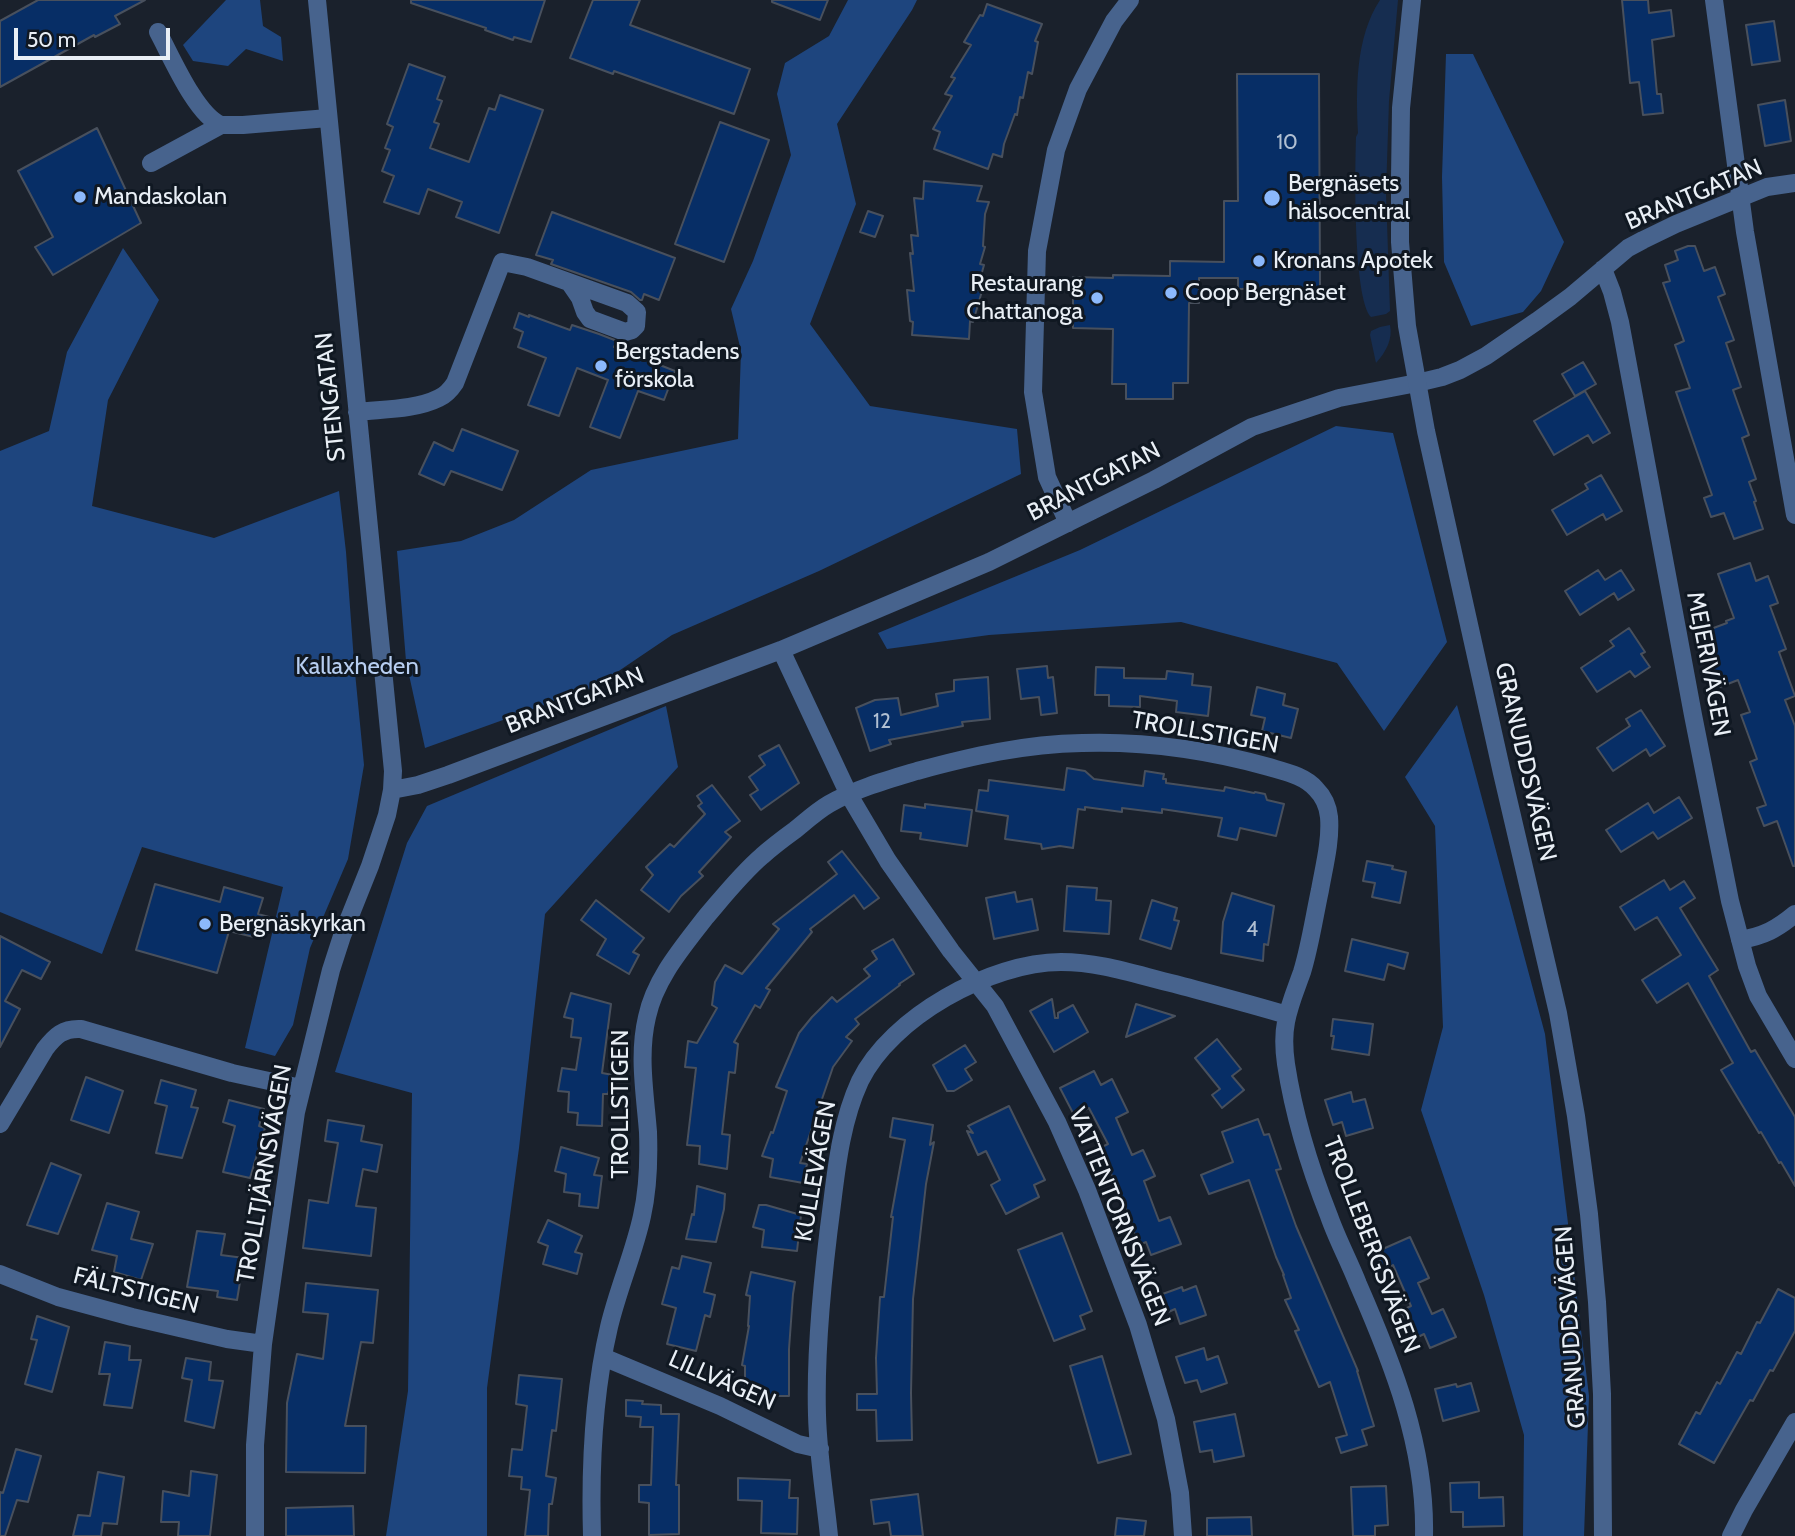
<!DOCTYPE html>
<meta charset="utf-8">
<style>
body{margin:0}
#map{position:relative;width:1795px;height:1536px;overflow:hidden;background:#1a212c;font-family:Cabin,sans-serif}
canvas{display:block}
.scale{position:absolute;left:14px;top:28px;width:156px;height:32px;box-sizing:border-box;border:4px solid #e9eff6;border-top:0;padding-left:9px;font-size:21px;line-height:24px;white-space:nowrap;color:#e9eff6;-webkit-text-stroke:5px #101822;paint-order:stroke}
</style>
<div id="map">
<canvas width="1795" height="1536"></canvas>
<div class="scale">50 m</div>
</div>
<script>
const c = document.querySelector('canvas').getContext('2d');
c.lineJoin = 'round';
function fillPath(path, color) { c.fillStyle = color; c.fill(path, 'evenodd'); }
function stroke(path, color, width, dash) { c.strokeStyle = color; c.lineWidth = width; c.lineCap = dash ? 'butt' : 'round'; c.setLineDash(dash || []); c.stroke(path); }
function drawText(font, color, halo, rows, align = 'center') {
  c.font = font + ' Cabin,sans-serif'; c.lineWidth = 6; c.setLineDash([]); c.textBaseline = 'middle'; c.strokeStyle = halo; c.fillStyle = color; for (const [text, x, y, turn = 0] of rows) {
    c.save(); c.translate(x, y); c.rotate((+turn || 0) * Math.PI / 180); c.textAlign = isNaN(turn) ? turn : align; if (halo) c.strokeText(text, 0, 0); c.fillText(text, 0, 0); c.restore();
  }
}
const green = new Path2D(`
 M1380,0H1398L1389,101L1386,193L1390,311L1386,314L1371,317C1353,298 1355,169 1356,137L1358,133C1356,90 1355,38 1380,0Z
 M1390,325C1393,339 1386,352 1376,363L1370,335L1371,331L1380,327Z`);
const forest = new Path2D(`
 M226,0H260L263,26L281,37L283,61L246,49L228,66L193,61L183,45Z
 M848,0H917L912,10L837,124L856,204L810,324L870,406L1017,429L1021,474L819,571L672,635L595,687L425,748L406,661L397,551L461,541L514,520L591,470L738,439L741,351L731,309L753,261L791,155L777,94L785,63L829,36Z
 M1446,54H1473L1564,242L1541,291L1523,312L1471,326L1444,262L1442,177Z
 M123,248L159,300L108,400L92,506L214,538L339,491L346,552L354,662L364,765L348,859L310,948L293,1025L275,1056L245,1048L283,887L142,847L102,954L0,912V451L49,431L67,352Z
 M1336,426L1393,433L1447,642L1384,731L1337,663L1181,622L989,635L887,649L878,633L1080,550Z
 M1457,705L1545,1034L1589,1396L1584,1536H1523L1524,1435L1484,1295L1421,1110L1443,1027L1435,826L1405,777Z
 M666,706L678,767L545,914L519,1148L487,1388V1536H386L408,1391L412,1093L335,1072L407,843L427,806Z`);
const building = new Path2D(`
 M38,0H145L115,16L120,24L95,37L94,35L0,87V21Z
 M411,0H545L531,42L514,37L513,40L485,30L486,28L411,3Z
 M593,0H640L630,25L750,69L734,114L614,71L613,74L570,58Z
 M772,0H828L820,20L772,2Z
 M1622,0H1648L1649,13L1671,10L1674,36L1652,40L1657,94H1661L1663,113L1643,115L1639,82L1630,83Z
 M987,4L1042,24L1035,41L1038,42L1032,74L1028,72L1023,98L1020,97L1017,115L1015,114L1004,144L1002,157L993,154L988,169L934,149L940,132L933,129L952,96L945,94L955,78L951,77L971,45L964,42L980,15L983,16Z
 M1774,21L1780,61L1752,65L1746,25Z
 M409,64L445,77L437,99L442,101L434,122L439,124L430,148L469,162L489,108L495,110L500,95L543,110L499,233L456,217L462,202L428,189L419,214L384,202L394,176L382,171L390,150L385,148L393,127L387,124Z
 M1237,74H1319L1320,288L1238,289V278H1199V303H1189L1188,383H1173V399H1126V384H1112L1113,329L1073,328V277L1113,278V275L1170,276V261L1224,262V201H1238Z
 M1785,100L1791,141L1765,146L1758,105Z
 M720,122L769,140L724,262L675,244Z
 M97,128L141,223L53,275L35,247L53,237L18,171Z
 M924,181L982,186L977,201L989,202L985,214L983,246L985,247L980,264L984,265L977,290L982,291L973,322L970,321L969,339L912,335L913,322L910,321L907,290L914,291L910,253L913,254L911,235L918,236L914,198L923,199Z
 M868,211L883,216L875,237L860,232Z
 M552,212L675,258L659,300L644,294L642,300H640L631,292L551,264L553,260L536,255Z
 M1688,246H1695L1704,271L1715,267L1725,294L1718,297L1734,340L1726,343L1741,387L1733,390L1749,435L1742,438L1756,479L1749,482L1756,501L1754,502L1763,529L1734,539L1724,513L1711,517L1704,498L1712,495L1676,392L1690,388L1675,345L1684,341L1663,283L1670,281L1665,265L1678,260L1675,251Z
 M519,313L529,317V315L570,330L572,325L599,334L617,341L614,347L675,371L664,400L638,391L620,438L590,427L608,380L577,368L559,416L528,405L546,358L518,347L523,332L514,328Z
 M1583,362L1596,384L1575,396L1562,374Z
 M1585,391L1610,433L1593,443L1588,435L1554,455L1534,421Z
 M462,429L518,451L502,490L451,471L444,485L419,474L434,442L453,451Z
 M1601,475L1622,511L1606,520L1603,514L1567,535L1552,510L1588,489L1585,484Z
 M1750,563L1756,581L1768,576L1778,603L1770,606L1786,649L1779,652L1795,696L1785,700L1795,726V866H1793L1777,821L1764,826L1757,808L1766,805L1750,762L1757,759L1741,715L1750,712L1738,680L1720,687L1700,633L1727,623L1726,621L1734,618L1718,574Z
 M1598,570L1605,580L1621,570L1634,590L1618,600L1614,593L1580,615L1565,591Z
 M1629,628L1645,652L1641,654L1650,667L1635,677L1630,671L1597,692L1581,668L1614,646L1610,641Z
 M1047,666L1048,678L1053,677L1057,713L1041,715L1039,697L1021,699L1017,669Z
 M1096,667L1124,668V678L1166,679L1167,671L1193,674L1192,685L1211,687L1208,716L1176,712L1177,701L1140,696V707L1109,706V695H1095Z
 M988,677L990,719L962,722L963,726L889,740L891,744L870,751L856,708L875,700L898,698L901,715L938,706L936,694L954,691V680Z
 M1257,687L1285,694L1283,705L1298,709L1291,738L1262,731L1265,718L1251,715Z
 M1641,710L1665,746L1650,756L1646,749L1613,771L1597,748L1630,726L1626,719Z
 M779,745L799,783L761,810L750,795L758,790L749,777L765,765L759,756Z
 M1067,768L1085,771L1094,779L1143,786L1145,771L1164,774L1163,779H1166V783L1224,791L1225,787L1254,793L1255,792L1265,794L1267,800L1284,804L1276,836L1240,828L1237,840L1218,836L1222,818L1162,809V813L1122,808V812L1085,807V810L1078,809L1073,848L1060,846L1042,849L1041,844L1005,839L1008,816L976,811L979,790L988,791L989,780L1064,790Z
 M712,785L740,821L725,832L731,837L699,872L703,876L681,896L669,912L641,890L653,875L646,867L670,844L674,847L705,814L698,806L702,803L697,796Z
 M1679,797L1692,818L1658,839L1653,832L1621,852L1606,830L1648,803L1654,813Z
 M925,804L972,810L967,846L920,839L921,833L901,831L904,805L925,808Z
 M842,851L879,898L864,909L854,895L810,929L812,932L766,988L770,990L760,1008L755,1005L734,1042L738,1044L735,1073L729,1072L722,1134L730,1135L727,1169L699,1164L700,1146L687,1145L696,1068L685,1067L688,1041L697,1043L717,1008L712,1005L715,982L725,965L742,974L779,929L773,924L837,874L828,862Z
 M1367,861L1393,866L1392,869L1406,872L1400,903L1372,897L1375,883L1363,881Z
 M1664,880L1670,890L1684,881L1695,898L1680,908L1718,970L1709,976L1751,1052L1755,1050L1795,1117V1186L1781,1162L1779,1163L1761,1132L1759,1133L1721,1070L1733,1063L1688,983L1657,1003L1642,980L1681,955L1657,917L1635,930L1620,907Z
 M155,884L220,902L224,887L263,898L258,914L269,917L262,939L229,931L217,973L136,950Z
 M1067,886L1097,888L1096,900L1111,901L1109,934L1064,931Z
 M1015,892L1017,902L1032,899L1038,930L994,939L986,898Z
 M1232,893L1274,906L1268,945L1264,944L1263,961L1221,953L1223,922Z
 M596,900L644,938L633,952L639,955L629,974L597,955L606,939L581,920Z
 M1152,900L1177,908L1174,920L1179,921L1171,949L1140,939Z
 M0,936L50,962L41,979L22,970L5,1001L20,1009L0,1047Z
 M893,939L914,974L899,984L900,985L855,1019L859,1024L846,1037L852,1041L833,1067L800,1163L807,1164L803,1183L770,1177L773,1159L762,1156L771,1132L773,1133L787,1091L776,1087L799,1033L812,1017L832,997L837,1002L870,976L864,969L877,959L872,951Z
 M1352,939L1408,953L1404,969L1388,964L1384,980L1345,971Z
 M571,993L611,1004L602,1073L613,1075L608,1094H603L602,1126L577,1125L578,1113L568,1112L569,1092L558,1091L562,1068L576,1070L581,1038L571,1037L573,1019L564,1017Z
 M1052,999L1055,1018H1058V1013L1073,1005L1088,1032L1054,1052L1030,1011Z
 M1136,1004L1175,1016L1126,1037Z
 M1333,1019L1373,1024L1369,1055L1332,1049L1334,1036H1331Z
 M1217,1039L1241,1069L1232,1076L1244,1090L1222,1108L1212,1095L1220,1089L1195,1058Z
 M965,1045L976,1062L965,1069L972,1080L954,1091H947L933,1065Z
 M1094,1071L1101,1085L1112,1079L1128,1112L1116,1118L1132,1155L1143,1150L1155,1176L1144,1181L1159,1221L1170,1217L1181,1244L1151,1255L1146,1242L1139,1245L1128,1217L1129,1216L1100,1148L1108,1144L1089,1108L1074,1115L1060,1088Z
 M86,1077L123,1091L109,1133L71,1120Z
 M161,1080L196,1090L191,1107L198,1108L182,1158L156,1153L167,1106L155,1103Z
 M1351,1092L1353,1102L1365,1099L1373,1128L1346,1136L1342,1122L1333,1125L1325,1100Z
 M229,1100L264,1109L259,1126L265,1128L250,1178L223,1172L235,1126L223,1122Z
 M1009,1106L1045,1180L1034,1185L1039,1197L1006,1214L991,1185L1000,1180L986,1151L978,1155L967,1131L973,1133L968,1126Z
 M893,1118L933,1125L930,1145L934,1142L926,1184L913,1299L911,1393L912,1440L877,1441L876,1410H857V1394H877L876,1358L880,1297H884L893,1217H891L905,1140L890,1137Z
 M1258,1119L1264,1135L1269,1134L1281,1169L1276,1170L1296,1226L1358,1371H1357L1374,1426L1362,1430L1367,1445L1341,1453L1336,1438L1347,1435L1330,1382L1319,1387L1295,1331L1299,1330L1285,1300L1291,1298L1283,1275H1284L1276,1257L1249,1180L1209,1194L1201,1175L1233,1162L1222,1132Z
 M328,1120L364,1126L361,1141L382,1145L377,1172L363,1169L356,1206L376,1208L371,1256L303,1248L309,1200L328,1203L338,1143L325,1141Z
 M561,1147L599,1158L594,1175L602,1176L598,1208L579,1206L580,1194L564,1192L566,1174L555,1171Z
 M51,1163L81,1175L58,1234L27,1225Z
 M697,1186L725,1194L724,1209L716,1242L686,1239L692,1214L694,1215Z
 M107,1203L139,1212L131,1239L153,1244L141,1280L114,1272L117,1256L92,1250Z
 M759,1205H766L801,1215L797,1251L762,1247L764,1230L753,1227Z
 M548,1220L582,1236L575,1252L582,1254L577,1274L543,1264L548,1246L538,1242Z
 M197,1231L225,1234L221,1255L244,1258L237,1300L217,1297L218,1291L187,1287Z
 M1062,1233L1092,1311L1080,1316L1085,1329L1054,1341L1018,1250Z
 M1410,1237L1429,1278L1418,1283L1432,1314L1443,1309L1456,1337L1430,1348L1424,1334L1414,1339L1401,1311L1411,1306L1393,1265L1384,1270L1376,1252Z
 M682,1256L711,1263L704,1292L715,1295L710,1317L705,1315L696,1351L667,1344L676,1308L662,1304L672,1267L679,1269Z
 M751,1272L795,1282L793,1294L789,1349V1396H745V1366L742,1365L749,1326H748L750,1296L746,1295Z
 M306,1283L378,1290L373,1343L361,1342L345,1426H366L365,1473L286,1472L287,1403L297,1354L323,1359L328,1314L303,1312Z
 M1196,1286L1206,1315L1180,1324L1175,1309L1164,1314L1157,1296L1182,1287L1183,1291Z
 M1778,1289L1795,1298V1331L1773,1371L1770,1370L1753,1401L1750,1400L1714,1463L1679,1444L1696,1412L1700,1414L1717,1382L1720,1384L1737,1352L1741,1354L1757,1322L1760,1323Z
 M37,1316L69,1327L52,1392L25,1384L37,1340L31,1339Z
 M105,1342L130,1346L129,1360H141L132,1408L104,1405L110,1374H99Z
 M1204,1348L1207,1360L1218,1356L1227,1383L1201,1392L1197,1380L1185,1383L1176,1357Z
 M1102,1356L1131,1454L1098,1463L1070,1366Z
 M186,1358L211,1362L209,1380L223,1381L214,1428L185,1421L192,1380L182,1378Z
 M519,1375L562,1379L556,1431L552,1430L546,1476L556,1478L552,1504H549L548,1536H525L530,1490L521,1489L522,1477L509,1476L512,1449L522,1450L527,1406L516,1404Z
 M1471,1383L1479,1411L1443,1421L1435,1389L1456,1384L1457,1387Z
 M626,1400L643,1401L642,1404L661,1405V1414H679L676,1485H679V1534L649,1535V1503L639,1502V1485H651L653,1427H640L641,1417L626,1416Z
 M1235,1414L1244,1456L1214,1462L1212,1450L1200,1452L1194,1422Z
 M16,1449L41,1456L28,1502L17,1500L5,1536H0V1492L3,1493Z
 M191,1471L217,1475L210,1536H178L179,1522H161L163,1491L189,1496Z
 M98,1472L124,1477L117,1524L103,1523L101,1536H73L78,1515L90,1516Z
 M738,1478L790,1480L789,1498H798L797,1534L761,1533L762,1501L738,1500Z
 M1479,1482V1498L1503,1497L1504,1526L1463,1527V1512H1451L1450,1483Z
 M1386,1486L1388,1525L1375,1526V1536H1353L1351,1487Z
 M918,1494L923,1536H891L889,1522L874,1524L871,1500Z
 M353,1506L354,1536H286V1508Z
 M1251,1517L1252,1536H1207V1518Z
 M1117,1518L1146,1521L1144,1536H1115Z`);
const minor = new Path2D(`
 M1714,0L1745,232L1795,515
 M158,32C171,56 196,115 221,125
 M151,163L221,125H243L328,118
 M1603,269L1612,292L1620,322L1693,715L1730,901L1747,966L1758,996L1795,1059
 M357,412C383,409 415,410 439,398C446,395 451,389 455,383L502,262L527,267L627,303L637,312L636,326L632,330L625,332L590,319L585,312L580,298L569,282
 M1068,523L1047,477L1033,392L1037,251L1056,150L1078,89L1114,21L1130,0
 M781,650L849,795L888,861L951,951L995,1006L1057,1122L1087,1190L1138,1325L1166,1419L1180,1493L1183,1536
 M392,790L418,785L448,775L781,650L989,562L1154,480L1252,427L1339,398L1417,383L1442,377L1460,370L1486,356L1537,321L1570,297L1628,248L1643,240L1676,224L1767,187L1795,183
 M1740,940C1764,936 1777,929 1795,914
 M0,1124L45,1049C55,1036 63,1028 81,1029L232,1073L301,1088
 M0,1274L58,1297L132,1317L227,1339L263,1344
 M603,1357L720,1406L798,1444L820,1449
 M255,1536V1445L263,1344L296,1112L331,970L342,936L370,866L387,815L392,790L393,771L317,0
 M592,1536C590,1466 593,1395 609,1327C618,1289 634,1253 642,1216C648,1189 649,1160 648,1132C645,1093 638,1055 647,1017C655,979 682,948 705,918C723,897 741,874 762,856C772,847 784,838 795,830C806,821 817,811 829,804C855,789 887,780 917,771C972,756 1025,744 1082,743C1146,741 1208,750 1269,767C1286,772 1305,776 1316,789C1324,797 1328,807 1329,817C1331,841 1324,867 1320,890C1314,918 1310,946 1302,972C1296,989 1289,1005 1286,1022C1283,1037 1284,1050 1286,1064C1294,1116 1310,1168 1329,1216C1337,1239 1349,1261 1358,1284C1393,1364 1426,1447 1424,1536
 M829,1536C825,1496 818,1455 817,1415C815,1347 823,1272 832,1204C837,1163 842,1120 860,1081C891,1017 991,962 1061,962C1101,962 1137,975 1175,984C1212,994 1250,1004 1287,1015
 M1731,1536L1744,1510L1795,1422`);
const tertiary = new Path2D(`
 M1412,0L1401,108L1400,178V242L1407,326L1426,431L1502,773L1558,1013L1576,1116L1589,1214L1597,1302L1602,1394L1603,1536`);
const markers = [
 [80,197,7,"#8cb9fc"],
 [1272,198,9,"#8cb9fc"],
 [1259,261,7,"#8cb9fc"],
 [1171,293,7,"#8cb9fc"],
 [1097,298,7,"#8cb9fc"],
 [601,366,7,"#8cb9fc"],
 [205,924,7,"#8cb9fc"]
];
const numberNames = [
 ["10",1287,143],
 ["12",882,722],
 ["4",1252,930]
];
const poiNames = [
 ["Bergnäsets",1288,184],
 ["hälsocentral",1288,212],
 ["Mandaskolan",94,197],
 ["Kronans Apotek",1273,261],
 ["Restaurang",1083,284,"right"],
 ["Chattanoga",1083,312,"right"],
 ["Coop Bergnäset",1185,293],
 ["Bergstadens",615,352],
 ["förskola",615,380],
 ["Bergnäskyrkan",219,924]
];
const streetNames = [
 ["BRANTGATAN",1694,195,-23],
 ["STENGATAN",331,397,-96],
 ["BRANTGATAN",1094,482,-27],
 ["MEJERIVÄGEN",1708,664,79],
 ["BRANTGATAN",575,701,-21],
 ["TROLLSTIGEN",1205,733,10],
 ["GRANUDDSVÄGEN",1525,762,77],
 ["TROLLSTIGEN",621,1104,-90],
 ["KULLEVÄGEN",816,1171,-80],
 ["TROLLTJÄRNSVÄGEN",265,1174,-80],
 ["VATTENTORNSVÄGEN",1119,1217,68],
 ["TROLLEBERGSVÄGEN",1371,1245,69],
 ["FÄLTSTIGEN",136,1291,14],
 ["GRANUDDSVÄGEN",1571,1327,-94],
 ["LILLVÄGEN",722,1381,24]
];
const parkNames = [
 ["Kallaxheden",357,667]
];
fillPath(green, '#162d50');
fillPath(forest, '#1e457e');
fillPath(building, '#072e66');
stroke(building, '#48505d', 2);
stroke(minor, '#47638d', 18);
stroke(tertiary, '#47638d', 18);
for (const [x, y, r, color] of markers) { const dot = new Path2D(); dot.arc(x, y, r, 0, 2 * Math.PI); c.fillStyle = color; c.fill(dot); stroke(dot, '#101822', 2.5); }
drawText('21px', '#b0bfd2', null, numberNames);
drawText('24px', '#e9eff6', '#101822', poiNames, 'left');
drawText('24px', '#e9eff6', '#101822', streetNames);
drawText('24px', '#b7cef1', '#101822', parkNames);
</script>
